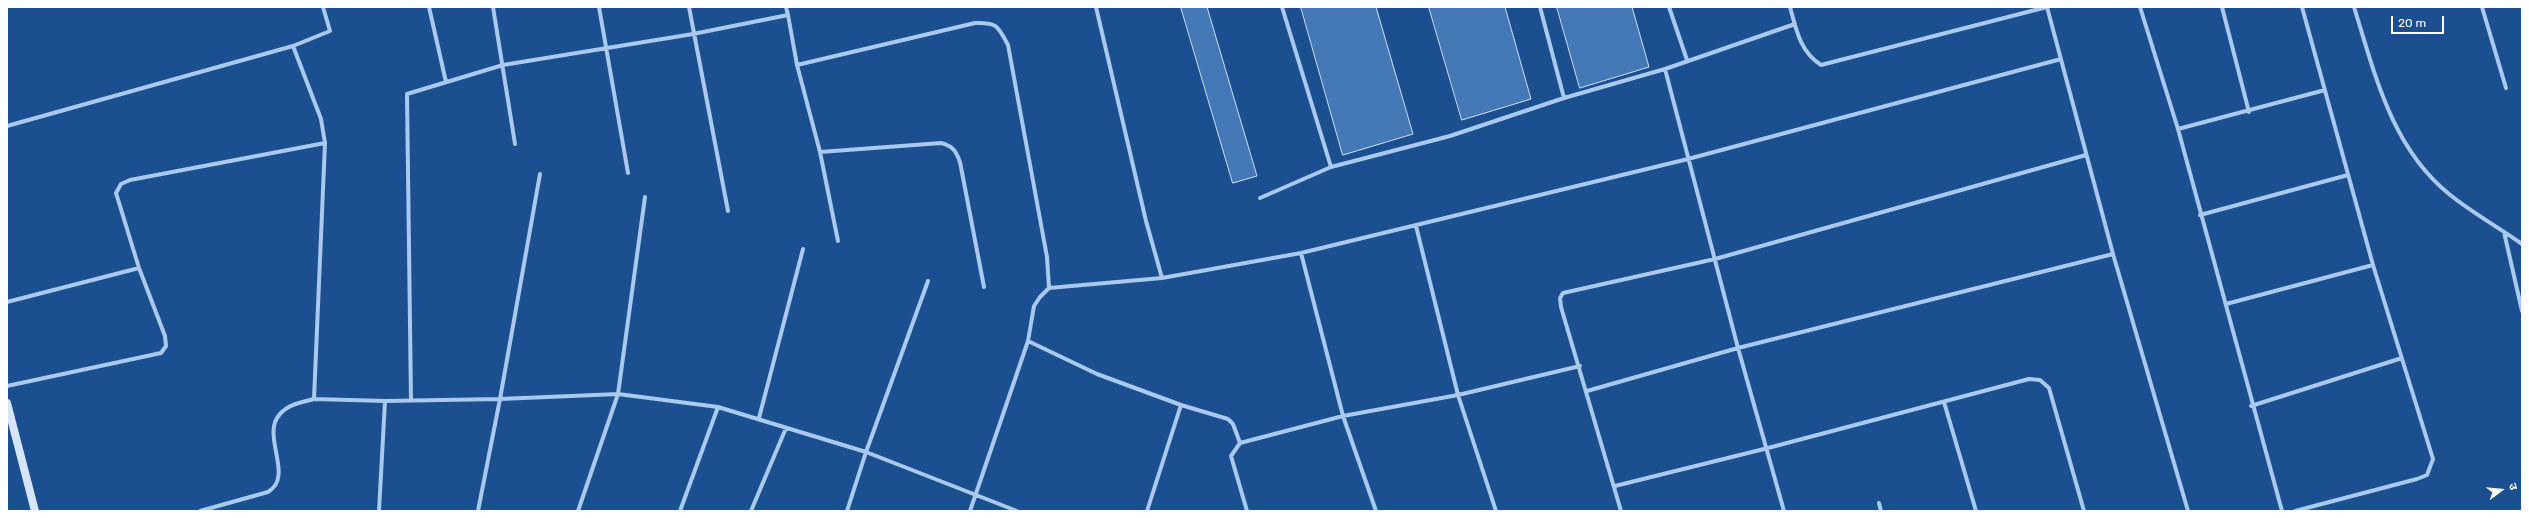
<!DOCTYPE html>
<meta charset="utf-8">
<style>
body{margin:0}
#map{position:relative;width:2529px;height:518px;overflow:hidden;background:#1b4f8f;font-family:Rubik,"Noto Sans Devanagari",sans-serif}
canvas{display:block}
.frame{position:absolute;inset:0;border:8px solid #fff;pointer-events:none}
.north{position:absolute;left:2481px;top:470px;width:40px;height:40px;-webkit-text-stroke:3px #1b4f8f;paint-order:stroke;rotate:74deg;font-size:11px;font-weight:700;line-height:16px;text-align:center;color:#fff}
.north::after{content:'';display:block;margin:auto;width:14px;height:18px;background:#fff;clip-path:polygon(50% 0,100% 100%,50% 72%,0 100%)}
.scale{position:absolute;left:2391px;top:16px;width:53px;height:18px;box-sizing:border-box;border:2px solid #fff;border-top:0;padding-left:5px;font-size:12px;line-height:14px;white-space:nowrap;color:#fff;-webkit-text-stroke:3px #1b4f8f;paint-order:stroke}
</style>
<div id="map">
<canvas width="2529" height="518"></canvas>
<div class="frame"></div>
<div class="north">उ</div>
<div class="scale">20 m</div>
</div>
<script>
const c = document.querySelector('canvas').getContext('2d');
c.lineJoin = 'round';
function fillPath(path, color) { c.fillStyle = color; c.fill(path, 'evenodd'); }
function stroke(path, color, width, dash) { c.strokeStyle = color; c.lineWidth = width; c.lineCap = dash ? 'butt' : 'round'; c.setLineDash(dash || []); c.stroke(path); }
const building = new Path2D(`
 M1181,7H1207L1257,176L1233,183Z
 M1301,7H1376L1413,134L1343,155Z
 M1429,7H1505L1531,99L1462,120Z
 M1557,7H1632L1649,67L1580,88Z`);
const street = new Path2D(`
 M429,7L446,82
 M493,7L515,144
 M599,7L628,173
 M689,7L728,211
 M786,7L788,15
 M1096,7L1146,221L1162,278
 M1282,7L1331,167
 M1540,7L1564,98
 M1669,7L1687,60
 M1790,7C1796,29 1800,52 1821,65L2047,7
 M2047,7L2113,254L2188,511
 M2140,7L2178,129L2282,511
 M2222,7L2249,112
 M2354,7C2375,74 2391,147 2449,194C2471,212 2498,227 2522,244
 M2482,7L2506,88
 M797,65L820,152L838,241
 M1665,69L1738,348L1784,511
 M7,126L293,46L330,31L323,7
 M2178,129L2325,90
 M325,143L314,399L385,401L500,399L618,394L718,407L866,452L1017,511
 M820,152L941,143C953,146 956,151 960,162L984,287
 M1260,198L1331,167L1450,136L1564,98L1665,69L1795,24
 M2200,215L2348,175
 M1416,226L1458,395L1496,511
 M2504,232L2522,311
 M1301,253L1343,416L1376,511
 M7,302L139,268
 M2226,304L2373,265
 M1028,341L1097,374L1181,405
 M7,386L161,353L166,346L165,336L139,268L116,193L121,184L130,180L325,143L321,119L293,46
 M1587,391L1738,348L2113,254
 M411,401L407,94L503,65L693,34L788,15L797,65L975,23C997,22 998,26 1008,45L1047,257L1049,288
 M1944,402L1976,511
 M2251,406L2402,358
 M759,418L803,249
 M1615,486L1768,448L2029,379L2040,380L2049,388L2084,511
 M1879,503L1881,511
 M200,511L268,492C295,476 260,435 280,414C288,404 303,402 314,399
 M379,511L385,401
 M478,511L500,399L540,174
 M578,511L618,394L645,197
 M680,511L718,407
 M751,511L786,428
 M847,511L866,452L928,281
 M970,511L1028,341L1034,306L1040,297L1049,288L1162,278L1301,253L1688,159L2061,59
 M1147,511L1181,405L1228,419L1233,424L1240,443
 M1247,511L1231,456L1240,443L1343,416L1458,395L1580,366
 M1621,511L1561,307L1560,298L1563,293L1715,259L2086,155
 M2295,511L2417,479L2427,475L2433,459L2373,265L2302,7`);
const secondary = new Path2D(`
 M7,403L35,511`);
fillPath(building, '#4478b7');
stroke(building, '#cfe3fa', 1);
stroke(street, '#a9c9ee', 4);
stroke(secondary, '#d6e6fa', 8);
</script>
